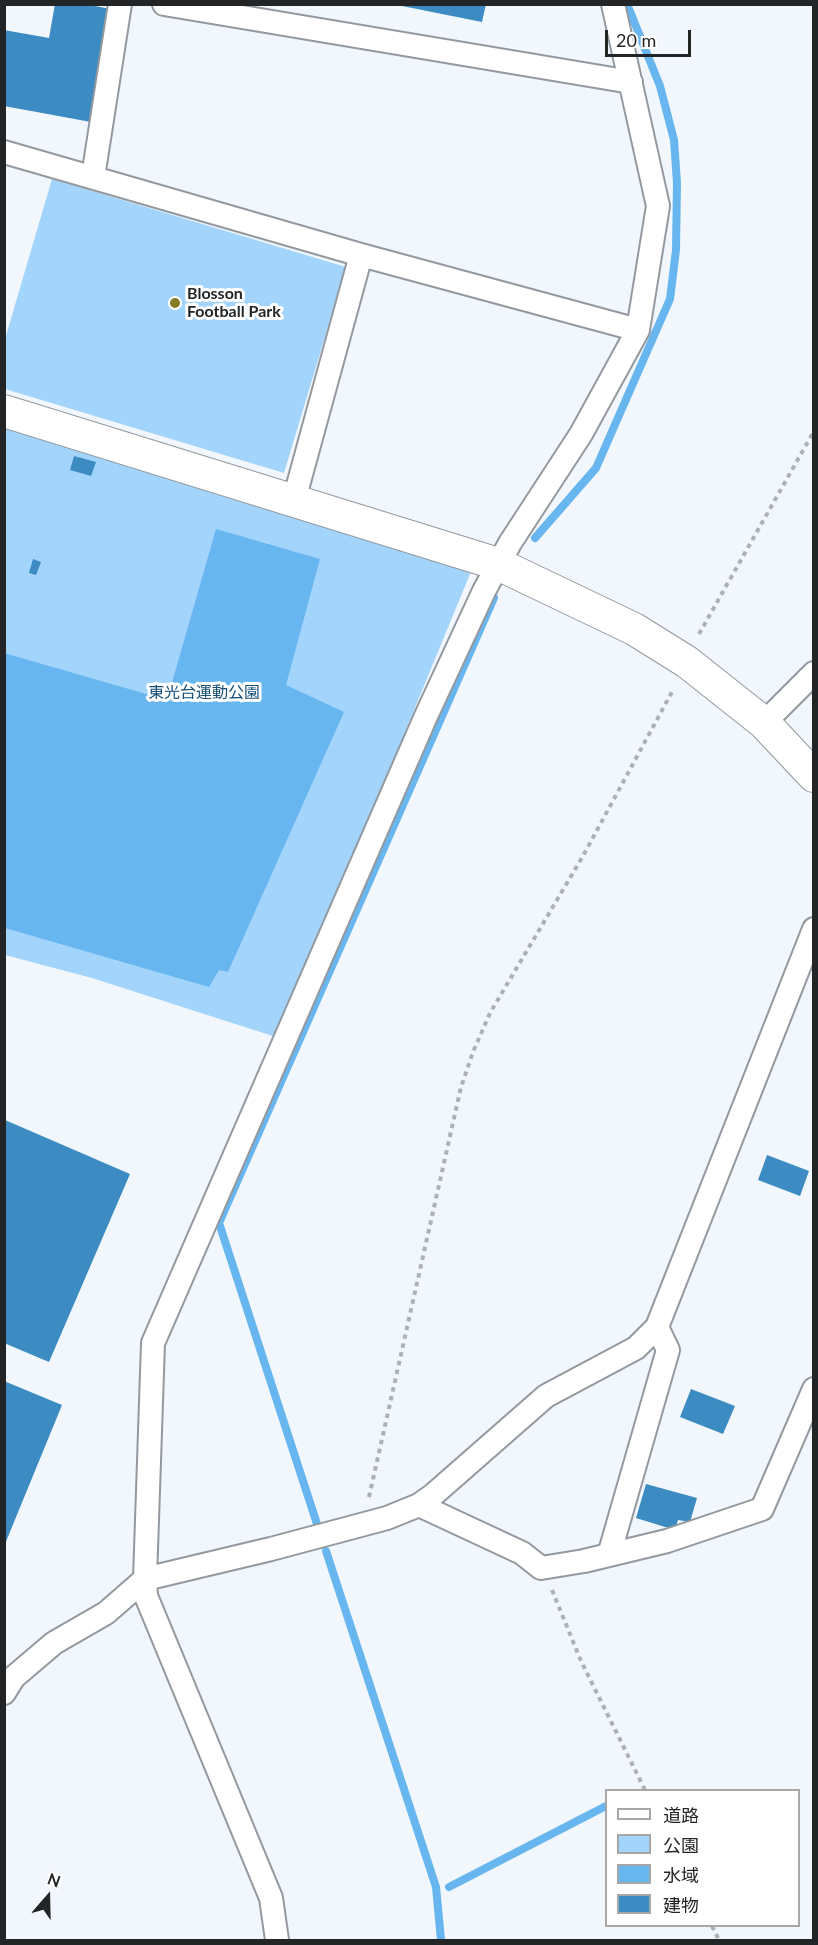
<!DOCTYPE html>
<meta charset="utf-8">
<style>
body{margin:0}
#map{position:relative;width:818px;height:1945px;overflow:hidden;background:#f1f7fc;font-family:Lato,"Noto Sans JP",sans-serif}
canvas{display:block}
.frame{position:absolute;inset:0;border:6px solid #222426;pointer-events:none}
.legend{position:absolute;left:605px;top:1789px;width:195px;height:138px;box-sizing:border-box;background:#fff;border:2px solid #a7a7a8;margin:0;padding:8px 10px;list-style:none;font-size:18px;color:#222426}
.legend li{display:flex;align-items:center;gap:12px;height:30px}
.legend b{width:30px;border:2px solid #a7a7a8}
.north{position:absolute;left:18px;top:1867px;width:60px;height:60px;-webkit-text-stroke:4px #fff;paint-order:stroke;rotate:20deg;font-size:16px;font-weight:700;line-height:24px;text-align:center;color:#222426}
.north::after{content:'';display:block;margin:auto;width:21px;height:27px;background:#222426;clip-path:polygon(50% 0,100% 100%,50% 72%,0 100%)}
.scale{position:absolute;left:605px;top:30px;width:86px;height:27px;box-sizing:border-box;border:3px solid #222426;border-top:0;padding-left:8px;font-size:18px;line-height:21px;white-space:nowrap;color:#222426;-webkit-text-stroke:4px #fff;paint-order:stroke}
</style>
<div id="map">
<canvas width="818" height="1945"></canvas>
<div class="frame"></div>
<ul class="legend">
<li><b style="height:8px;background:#fff"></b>道路</li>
<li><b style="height:16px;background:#a3d4fb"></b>公園</li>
<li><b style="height:16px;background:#68b6f0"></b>水域</li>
<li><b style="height:16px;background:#3c8bc2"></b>建物</li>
</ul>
<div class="north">N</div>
<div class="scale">20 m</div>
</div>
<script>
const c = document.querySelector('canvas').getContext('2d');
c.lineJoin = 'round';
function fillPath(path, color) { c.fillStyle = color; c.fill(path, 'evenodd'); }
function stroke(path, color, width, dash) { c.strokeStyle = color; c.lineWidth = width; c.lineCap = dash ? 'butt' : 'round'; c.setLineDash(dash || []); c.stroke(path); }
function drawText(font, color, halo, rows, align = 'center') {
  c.font = font + ' Lato,"Noto Sans JP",sans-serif'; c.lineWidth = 6; c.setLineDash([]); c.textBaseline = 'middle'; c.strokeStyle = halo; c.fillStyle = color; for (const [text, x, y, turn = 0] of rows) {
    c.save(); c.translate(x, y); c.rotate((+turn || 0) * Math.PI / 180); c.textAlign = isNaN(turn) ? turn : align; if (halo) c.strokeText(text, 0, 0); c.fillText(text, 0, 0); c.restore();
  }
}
const green = new Path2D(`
 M52,179L346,267L284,473L5,389V339Z
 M4,424L465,562L470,574L279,1038L92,978L5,955Z`);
const water = new Path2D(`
 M216,529L320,559L286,685L344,712L228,972L219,970L209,987L5,928L4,653L167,700Z`);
const stream = new Path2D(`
 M535,538L596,468L670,299L676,250L677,183L674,140L660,86L627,4
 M318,1527L219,1223L494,598
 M326,1551L436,1887L441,1940
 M449,1887L606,1806`);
const building = new Path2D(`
 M55,4H84L111,9L91,122L4,106V30L49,38Z
 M392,4H486L482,22Z
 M74,456L96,462L91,476L70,470Z
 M33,559L41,562L36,575L29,573Z
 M5,1120L130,1174L49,1362L4,1343Z
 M767,1155L809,1171L800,1196L758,1180Z
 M4,1381L62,1405L5,1544H4Z
 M691,1389L735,1406L723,1434L680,1417Z
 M646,1484L697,1498L690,1522L678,1520L675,1530L636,1518Z`);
const path = new Path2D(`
 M699,634L814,431
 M369,1497L461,1087L473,1052L490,1013L583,856L673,690
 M552,1590L581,1661L645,1790
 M712,1926L719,1940`);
const street = new Path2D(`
 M164,4L631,82
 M4,152L361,255L638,330
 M93,177L120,4
 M294,500L361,255
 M764,723L814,673
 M419,1505L522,1553L541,1568L584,1561L667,1541L762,1509L814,1389
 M609,1555L668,1350L657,1327
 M4,1693L14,1677L54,1643L106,1613L145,1579L271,1549L387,1518L419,1505L433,1495L546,1396L636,1348L657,1327L814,929
 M277,1940L271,1898L146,1596L145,1579L153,1343L426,716L484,591L510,543L581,434L638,330L658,206L613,4`);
const secondary = new Path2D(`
 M4,411L498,564L634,629L687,662L764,723L814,776`);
const markers = [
 [175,303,6,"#847c23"]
];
const poiNames = [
 ["Blosson",187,294],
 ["Football Park",187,312]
];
const parkNames = [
 ["東光台運動公園",204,693]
];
fillPath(green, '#a3d4fb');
fillPath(water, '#68b6f0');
stroke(stream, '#68b6f0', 8);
fillPath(building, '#3c8bc2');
stroke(street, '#93999e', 26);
stroke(secondary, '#93999e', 34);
stroke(path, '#acb1b5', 4, [4.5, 4.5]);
stroke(street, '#fff', 22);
stroke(secondary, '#fff', 32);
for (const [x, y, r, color] of markers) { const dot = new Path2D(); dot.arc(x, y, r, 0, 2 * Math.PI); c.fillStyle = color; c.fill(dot); stroke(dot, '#fff', 2); }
drawText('bold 16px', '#222426', '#fff', poiNames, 'left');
drawText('16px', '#154f75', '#fff', parkNames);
</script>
